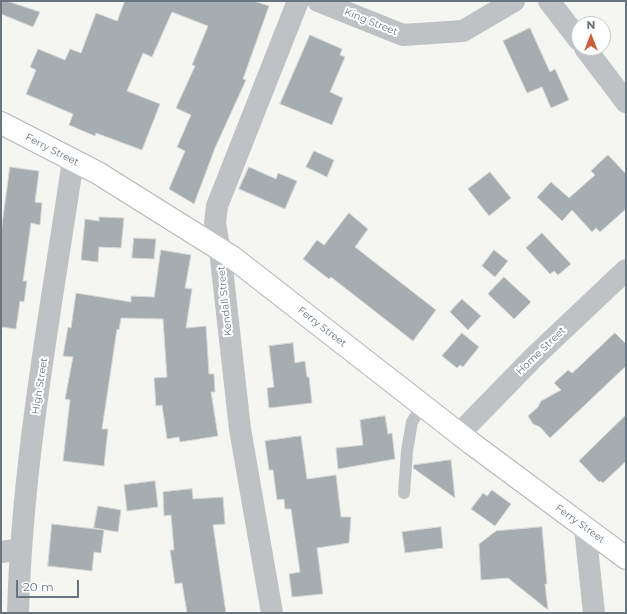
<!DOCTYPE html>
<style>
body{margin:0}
#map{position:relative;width:627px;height:614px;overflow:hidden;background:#f5f5f2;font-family:Montserrat,sans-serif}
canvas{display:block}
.frame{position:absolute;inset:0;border:2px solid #68757f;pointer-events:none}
.north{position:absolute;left:571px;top:16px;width:40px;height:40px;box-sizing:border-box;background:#fff;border:1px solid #c3c8cc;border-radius:50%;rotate:0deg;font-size:11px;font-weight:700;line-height:16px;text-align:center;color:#68757f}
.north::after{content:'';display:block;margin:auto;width:14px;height:18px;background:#cb5f3c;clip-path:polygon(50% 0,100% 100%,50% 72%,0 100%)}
.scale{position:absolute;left:16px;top:580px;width:63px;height:18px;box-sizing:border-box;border:2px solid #68757f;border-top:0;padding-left:5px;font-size:12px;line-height:14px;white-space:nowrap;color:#68757f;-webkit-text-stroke:3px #fff;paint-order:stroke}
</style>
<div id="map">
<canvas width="627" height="614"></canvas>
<div class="frame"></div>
<div class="north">N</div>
<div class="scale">20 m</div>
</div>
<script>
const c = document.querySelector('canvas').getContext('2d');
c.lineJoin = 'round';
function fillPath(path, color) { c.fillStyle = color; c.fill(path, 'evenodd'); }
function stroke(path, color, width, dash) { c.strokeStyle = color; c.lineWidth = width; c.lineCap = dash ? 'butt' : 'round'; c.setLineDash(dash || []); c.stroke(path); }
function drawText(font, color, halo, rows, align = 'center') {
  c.font = font + ' Montserrat,sans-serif'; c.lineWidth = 4; c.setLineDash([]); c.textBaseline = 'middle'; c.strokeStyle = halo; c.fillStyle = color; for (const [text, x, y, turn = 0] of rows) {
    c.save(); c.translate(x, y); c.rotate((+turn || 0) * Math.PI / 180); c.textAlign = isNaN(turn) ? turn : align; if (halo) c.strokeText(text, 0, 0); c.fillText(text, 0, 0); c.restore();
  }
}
const building = new Path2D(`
 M1,1H7L40,12L33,27L1,14Z
 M125,1H254L269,6L243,79L246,80L215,148L194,204L169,189L185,151L177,147L191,115L176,108L195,66L192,65L208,26L172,12L152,57L143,53L127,91L160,104L142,150L96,133L95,136L69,125L73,114L26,94L36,70L30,67L38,49L65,60L70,49L81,53L96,13L117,21Z
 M530,28L550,72L555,69L569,100L551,108L542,87L527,93L503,41Z
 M310,35L342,49L340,55L345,57L330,92L343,98L332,125L280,104Z
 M314,151L334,160L327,177L306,167Z
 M608,155L626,174V209L600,232L596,228L592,232L572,210L562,221L537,197L551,182L569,198L595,175L591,171Z
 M10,167L39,171L35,202L42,203L40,225L31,223L23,281H27L24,302L20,301L16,329L1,327V233Z
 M249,167L276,179L278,173L297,181L285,209L239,189Z
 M490,172L511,198L489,216L468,189Z
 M349,213L368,229L355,247L436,310L413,341L331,277L329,279L303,259L317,240L324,245Z
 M99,217L124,218L121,248L99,247L98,262L81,260L85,219L99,221Z
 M542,233L571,264L558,275L554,271L550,274L526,248Z
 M134,238L156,239L154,259L132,258Z
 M161,250L191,255L185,288L192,289L186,328L206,326L209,374H214L215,392H211L218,436L180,442L179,437L167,439L162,405L156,406L154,378L167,377L163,319L121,318L119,330L117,329L102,429H108L104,466L63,461L70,400L65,399L73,357L63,356L68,327L71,328L76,293L131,302V296L154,297Z
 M494,250L508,261L495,277L482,266Z
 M504,277L531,302L514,319L488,294Z
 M462,299L481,316L468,330L450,312Z
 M462,333L479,347L463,367L460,365L457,368L442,356Z
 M615,333L626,344V366L550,438L540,427L533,424L528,416L538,407L541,401L561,390L554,383L568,370L572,373Z
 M293,343L295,363L305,361L307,377H309L312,403L269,408L267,388L274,387L269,346Z
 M626,415V461L603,483L601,481L599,482L579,461Z
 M385,416L388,434L392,433L395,459L338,469L336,448L363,445L360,420Z
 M301,436L307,479L336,475L341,517H351L349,543L317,548L323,594L292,597L289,574L300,572L291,509H285L284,499L277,500L273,470H269L265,441Z
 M451,460L455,498L413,468L414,465Z
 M155,481L158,507L127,511L124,485Z
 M192,489L193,499L223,497L225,524L213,525L226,613H187L182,583L175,584L170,550H174L171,515L164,516L163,492Z
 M492,490L511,504L495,526L471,509L483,493L487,496Z
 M98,506L121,510L118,532L94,528Z
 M52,524L104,530L101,553L94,552L92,571L48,566Z
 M441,527L443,548L405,553L402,532Z
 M542,527L547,584H545L548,610L508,578L481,580L479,544L496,531Z`);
const lane = new Path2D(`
 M404,493L407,451L412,422L423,405`);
const street = new Path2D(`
 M318,1L403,35L463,31L514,1
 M549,1L579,40
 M585,48L626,102
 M459,434L534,357L626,270
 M585,528L594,613
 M1,552L21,549
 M18,613C22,461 51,310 73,160
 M272,613L240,429L221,259L215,223L217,206L298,1`);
const secondary = new Path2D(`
 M1,123L98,173L232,257L471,443L626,558`);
const streetNames = [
 ["King Street",371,22,22],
 ["Ferry Street",52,150,27],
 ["Kendall Street",225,301,-96],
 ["Ferry Street",322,327,38],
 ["Home Street",541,351,-44],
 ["High Street",40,386,-81],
 ["Ferry Street",580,524,36]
];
fillPath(building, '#a6adb1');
stroke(building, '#d6d6d5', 1);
stroke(secondary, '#b1b6b9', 24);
stroke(lane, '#bfc2c5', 12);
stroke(street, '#bfc2c5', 22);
stroke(secondary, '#fff', 22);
drawText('10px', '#68757f', '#fff', streetNames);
</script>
